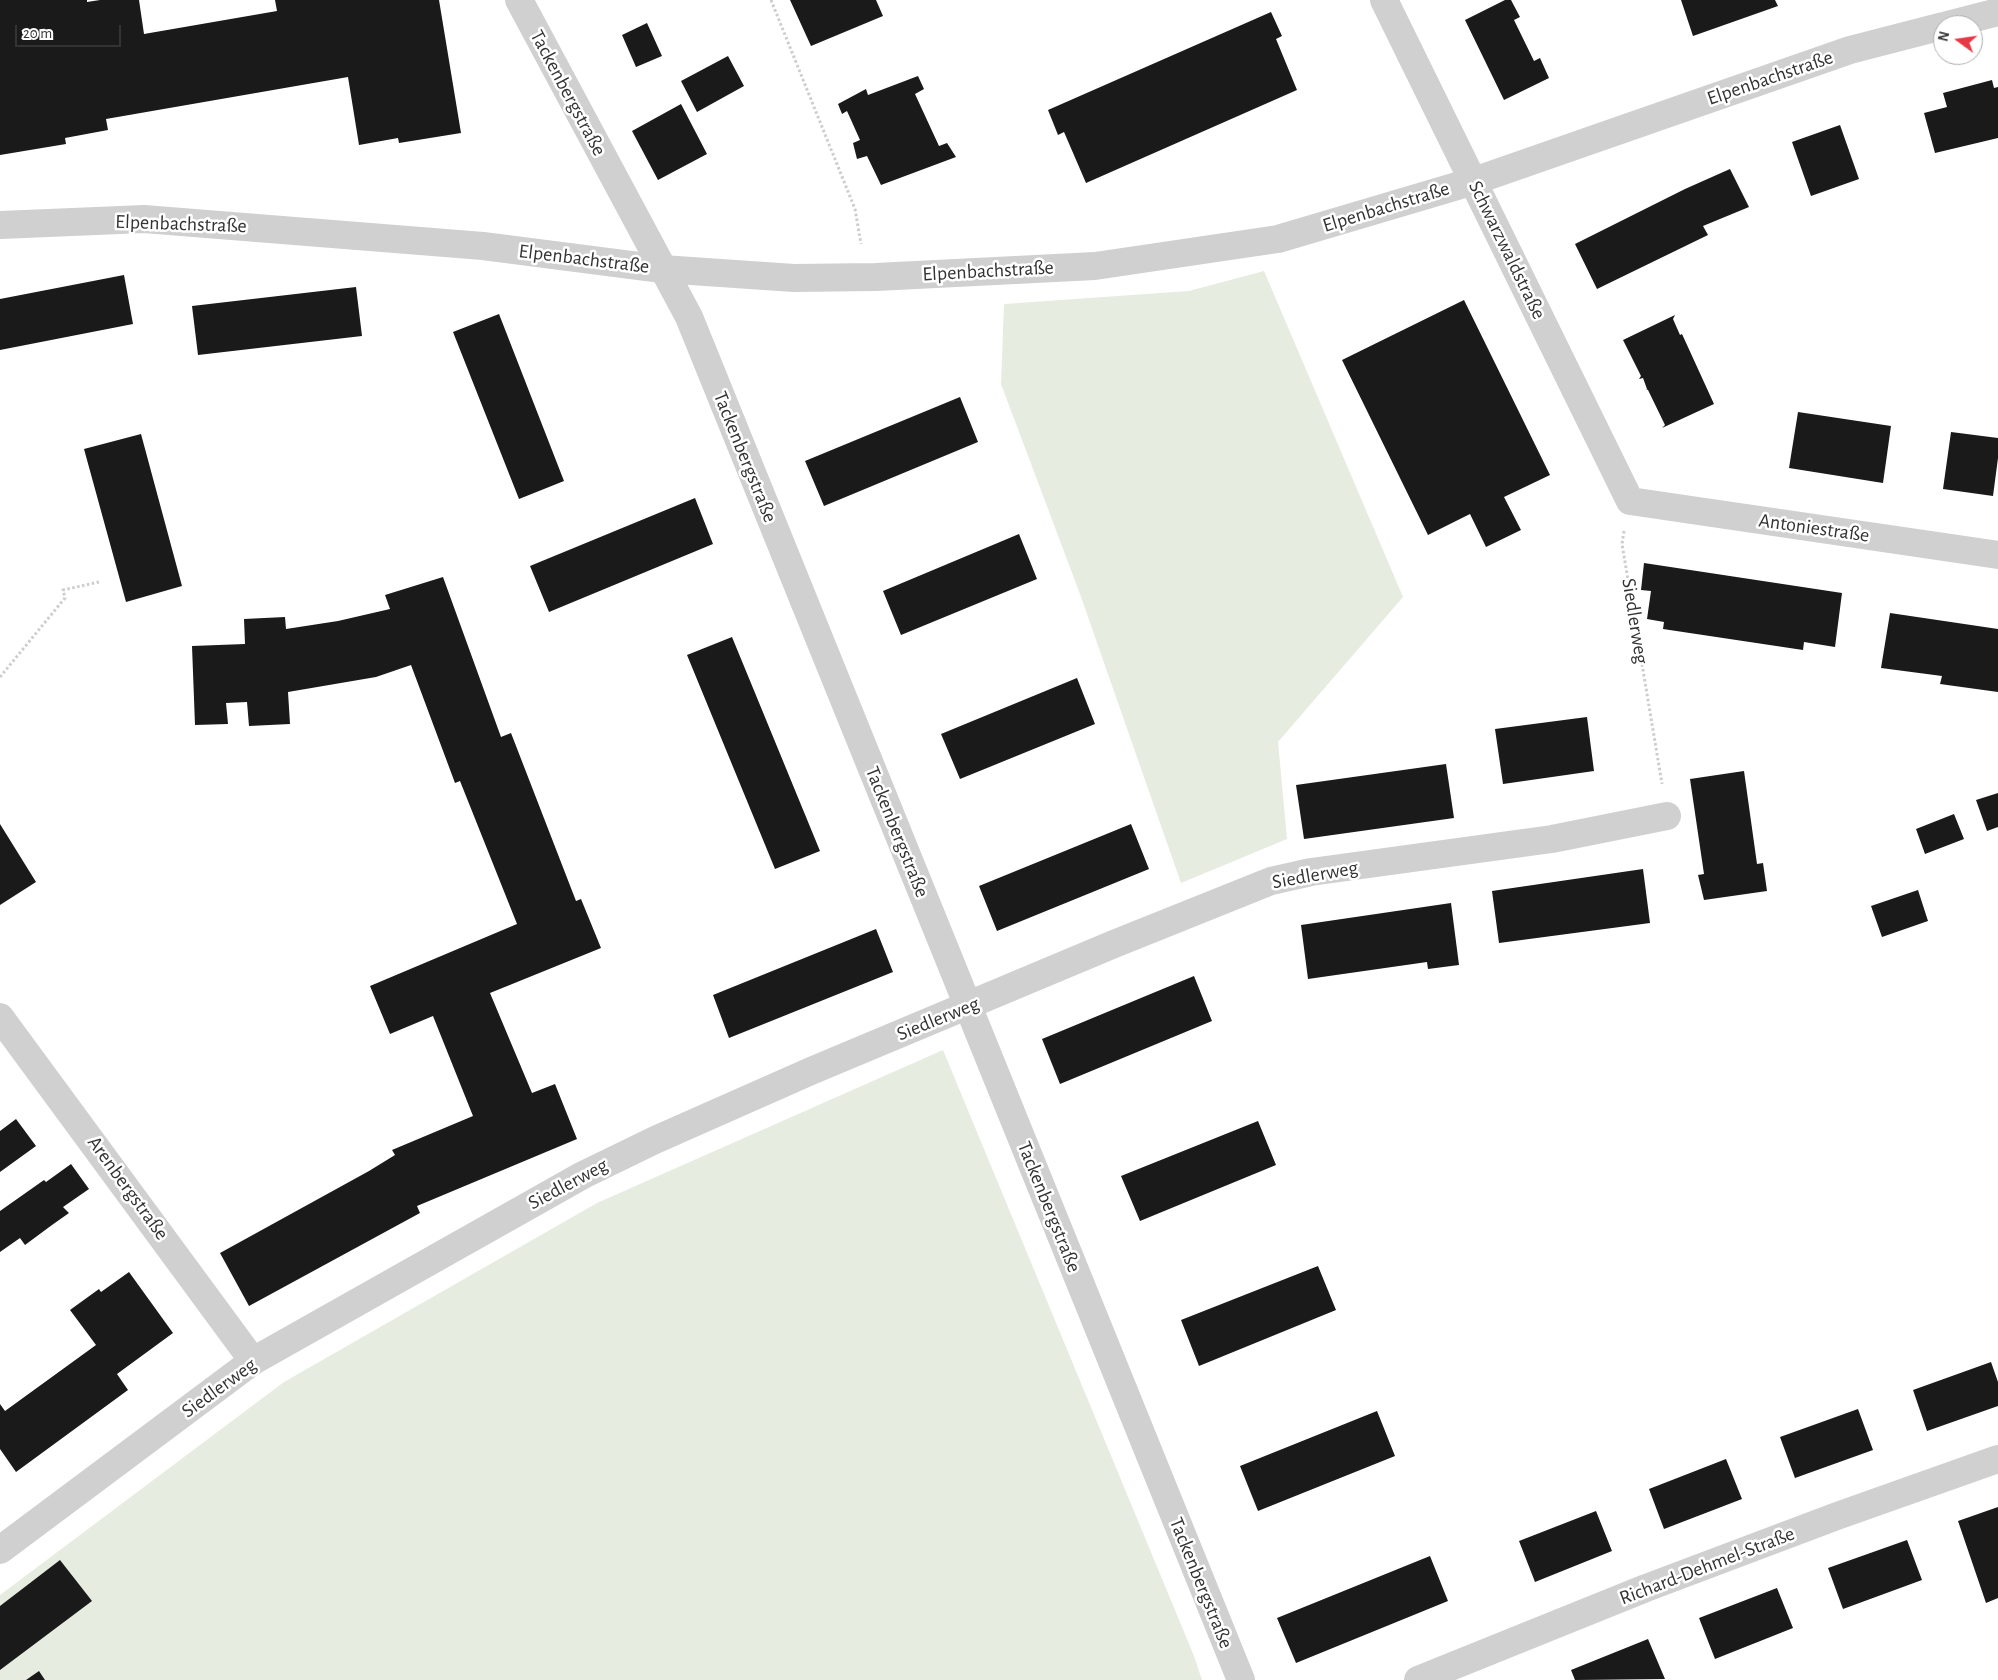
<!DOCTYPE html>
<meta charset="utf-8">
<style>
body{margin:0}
#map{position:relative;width:1998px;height:1680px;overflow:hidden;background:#fff;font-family:"Alegreya Sans",sans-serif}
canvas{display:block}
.north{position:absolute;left:1933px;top:15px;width:50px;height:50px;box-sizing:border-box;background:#fff;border:1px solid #adadad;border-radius:50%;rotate:284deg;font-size:14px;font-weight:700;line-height:20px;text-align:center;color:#333}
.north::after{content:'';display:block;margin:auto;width:18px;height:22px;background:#e63946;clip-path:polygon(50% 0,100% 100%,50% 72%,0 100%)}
.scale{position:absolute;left:15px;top:25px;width:106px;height:22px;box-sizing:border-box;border:2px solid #333;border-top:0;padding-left:6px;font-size:15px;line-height:18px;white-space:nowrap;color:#333;-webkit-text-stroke:4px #fff;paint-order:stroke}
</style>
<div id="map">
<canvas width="1998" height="1680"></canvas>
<div class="north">N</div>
<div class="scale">20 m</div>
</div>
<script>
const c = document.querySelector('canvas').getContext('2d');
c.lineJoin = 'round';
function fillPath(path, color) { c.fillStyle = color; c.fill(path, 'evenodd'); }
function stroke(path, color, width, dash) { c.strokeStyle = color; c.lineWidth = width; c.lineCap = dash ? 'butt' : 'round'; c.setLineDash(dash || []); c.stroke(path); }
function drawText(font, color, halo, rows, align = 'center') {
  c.font = font + ' "Alegreya Sans",sans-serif'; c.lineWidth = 5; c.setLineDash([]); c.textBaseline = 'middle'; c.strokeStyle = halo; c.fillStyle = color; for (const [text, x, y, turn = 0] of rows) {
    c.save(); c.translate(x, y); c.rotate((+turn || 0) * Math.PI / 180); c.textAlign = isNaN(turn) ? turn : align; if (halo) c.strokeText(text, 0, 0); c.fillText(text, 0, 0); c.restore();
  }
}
const green = new Path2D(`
 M1264,271L1403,597L1278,742L1287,839L1181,883L1080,594L1001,384L1004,304L1189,291Z
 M943,1050L1194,1656L1202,1680H0V1595L284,1382L597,1203Z`);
const building = new Path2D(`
 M0,0H87V2L100,0H139L144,34L277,11L275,0H439L461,133L399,143L398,138L359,145L348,77L106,119L108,130L65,138L66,144L0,155Z
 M790,0H876L883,16L811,46Z
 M1505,0H1511L1520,17L1514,20L1534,61L1540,58L1549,78L1504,100L1465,20Z
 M1681,0H1775L1778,6L1693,36Z
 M1271,12L1282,36L1276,39L1297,90L1086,183L1064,132L1058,135L1048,110Z
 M647,23L662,56L636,67L622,35Z
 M728,56L744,86L697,112L681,81Z
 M918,76L924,89L915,94L939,146L947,143L956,157L881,185L867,156L857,159L853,143L860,140L847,111L842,114L838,104L866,89L868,95Z
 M1992,80L1994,88L1998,87V138L1935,153L1924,113L1947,107L1943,93Z
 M681,104L707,154L658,180L632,131Z
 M1840,125L1859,179L1811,196L1792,142Z
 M1730,169L1749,207L1703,226L1708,235L1597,289L1575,244L1685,189Z
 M124,275L133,324L0,350V299Z
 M356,287L362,336L198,355L192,306Z
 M1464,300L1550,475L1504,497L1521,530L1486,547L1470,514L1428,535L1342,360Z
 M499,314L564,481L519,499L453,332Z
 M1675,315L1673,319L1680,335L1682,334L1714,404L1662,428L1665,425L1648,390L1646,389H1647L1643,378L1639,379L1641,376L1623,340Z
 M960,397L978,442L824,506L805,461Z
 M1798,412L1891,426L1883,483L1789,468Z
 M1951,432L1998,438V458L1993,496L1943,489Z
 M141,434L182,586L126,602L84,449Z
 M695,498L713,544L549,612L530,566Z
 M1019,534L1037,579L901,635L883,591Z
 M1644,563L1842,593L1835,647L1804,642L1803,650L1663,629L1664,622L1647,619L1651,591L1641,590Z
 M443,577L501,737L511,733L576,901L581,899L601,948L490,993L532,1093L555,1084L577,1139L417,1206L420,1213L249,1306L220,1253L369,1171L395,1155L392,1150L473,1116L433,1016L390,1034L370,986L517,924L460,781L455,783L411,665L376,677L288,692L290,724L249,726L247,702L226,703L228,724L195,725L192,646L245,644L244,619L285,617L286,629L338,621L390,609L385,595Z
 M1890,613L1998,629V692L1940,684L1942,676L1881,668Z
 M732,637L820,851L775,869L687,655Z
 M1077,678L1095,724L960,779L941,734Z
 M1587,717L1594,771L1503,784L1495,729Z
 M1446,764L1454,818L1304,839L1296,785Z
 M1744,771L1757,864L1763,863L1767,891L1704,900L1698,875L1704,874L1690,779Z
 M1998,793V827L1987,831L1976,800Z
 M1954,814L1964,839L1925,854L1916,829Z
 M0,824L36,882L0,905Z
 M1131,824L1149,869L997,931L979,886Z
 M1643,869L1650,923L1499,943L1492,891Z
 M1918,890L1928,921L1882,937L1871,906Z
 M1451,903L1459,965L1428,969L1427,962L1308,979L1301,925Z
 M876,929L893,972L729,1038L713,995Z
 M1194,976L1212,1021L1060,1084L1042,1039Z
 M16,1119L36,1146L0,1172V1131Z
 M1258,1121L1276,1165L1140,1221L1121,1176Z
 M71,1164L89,1189L63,1207L69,1213L52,1225L25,1245L20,1238L0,1252V1211L44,1180L46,1182Z
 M1318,1266L1336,1310L1199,1366L1181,1320Z
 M129,1272L173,1333L117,1374L128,1390L16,1472L0,1449V1404L5,1411L96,1345L70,1310L99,1289L101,1292Z
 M1991,1362L1998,1382V1406L1927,1431L1913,1390Z
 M1858,1409L1873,1450L1795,1478L1780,1437Z
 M1377,1411L1395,1456L1258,1511L1240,1466Z
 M1726,1459L1742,1499L1664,1529L1649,1489Z
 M1998,1507V1598L1986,1603L1958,1521Z
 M1596,1511L1612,1551L1535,1582L1519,1541Z
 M1907,1540L1922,1580L1843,1609L1828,1568Z
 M1430,1556L1448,1601L1296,1663L1277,1618Z
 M60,1560L92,1601L0,1670V1606Z
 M1777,1588L1793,1628L1715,1659L1699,1618Z
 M1648,1639L1665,1679L1575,1680L1571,1670Z
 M39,1671L45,1680H26Z`);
const path = new Path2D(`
 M771,0L855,209L861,244
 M1624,531L1622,544L1662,784
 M0,677L65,598L63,590L99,582`);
const minor = new Path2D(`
 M519,0L689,317L1241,1680
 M1384,0L1630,501L1998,555
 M0,1017L253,1361
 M0,1550L253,1361L583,1175L655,1140L811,1071L1114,944L1271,881L1311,872L1552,839L1667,816
 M1418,1680L1646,1588L1837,1516L1998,1459`);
const tertiary = new Path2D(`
 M1947,25L1998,12
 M0,225L144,219L483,246L662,269L794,278L876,277L1095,266L1278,239L1474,181L1850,50L1943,26`);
const streetNames = [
 ["Elpenbachstraße",1770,78,-19],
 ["Tackenbergstraße",568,93,62],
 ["Elpenbachstraße",1386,207,-17],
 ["Elpenbachstraße",181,224,2],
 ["Schwarzwaldstraße",1507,250,64],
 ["Elpenbachstraße",584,259,7],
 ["Elpenbachstraße",988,271,-3],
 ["Tackenbergstraße",745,457,68],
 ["Antoniestraße",1814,528,8],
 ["Siedlerweg",1635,621,81],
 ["Tackenbergstraße",897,832,68],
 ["Siedlerweg",1315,875,-10],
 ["Siedlerweg",938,1019,-22],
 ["Siedlerweg",568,1184,-28],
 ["Arenbergstraße",128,1188,54],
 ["Tackenbergstraße",1049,1207,68],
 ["Siedlerweg",219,1388,-36],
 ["Richard-Dehmel-Straße",1707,1566,-21],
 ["Tackenbergstraße",1201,1583,68]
];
fillPath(green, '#e6ecdf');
fillPath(building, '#1a1a1a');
stroke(path, '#cdcdcd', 3, [2.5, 2.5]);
stroke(minor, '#d0d0d0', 28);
stroke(tertiary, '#d0d0d0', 28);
drawText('20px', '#333', '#fff', streetNames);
</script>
